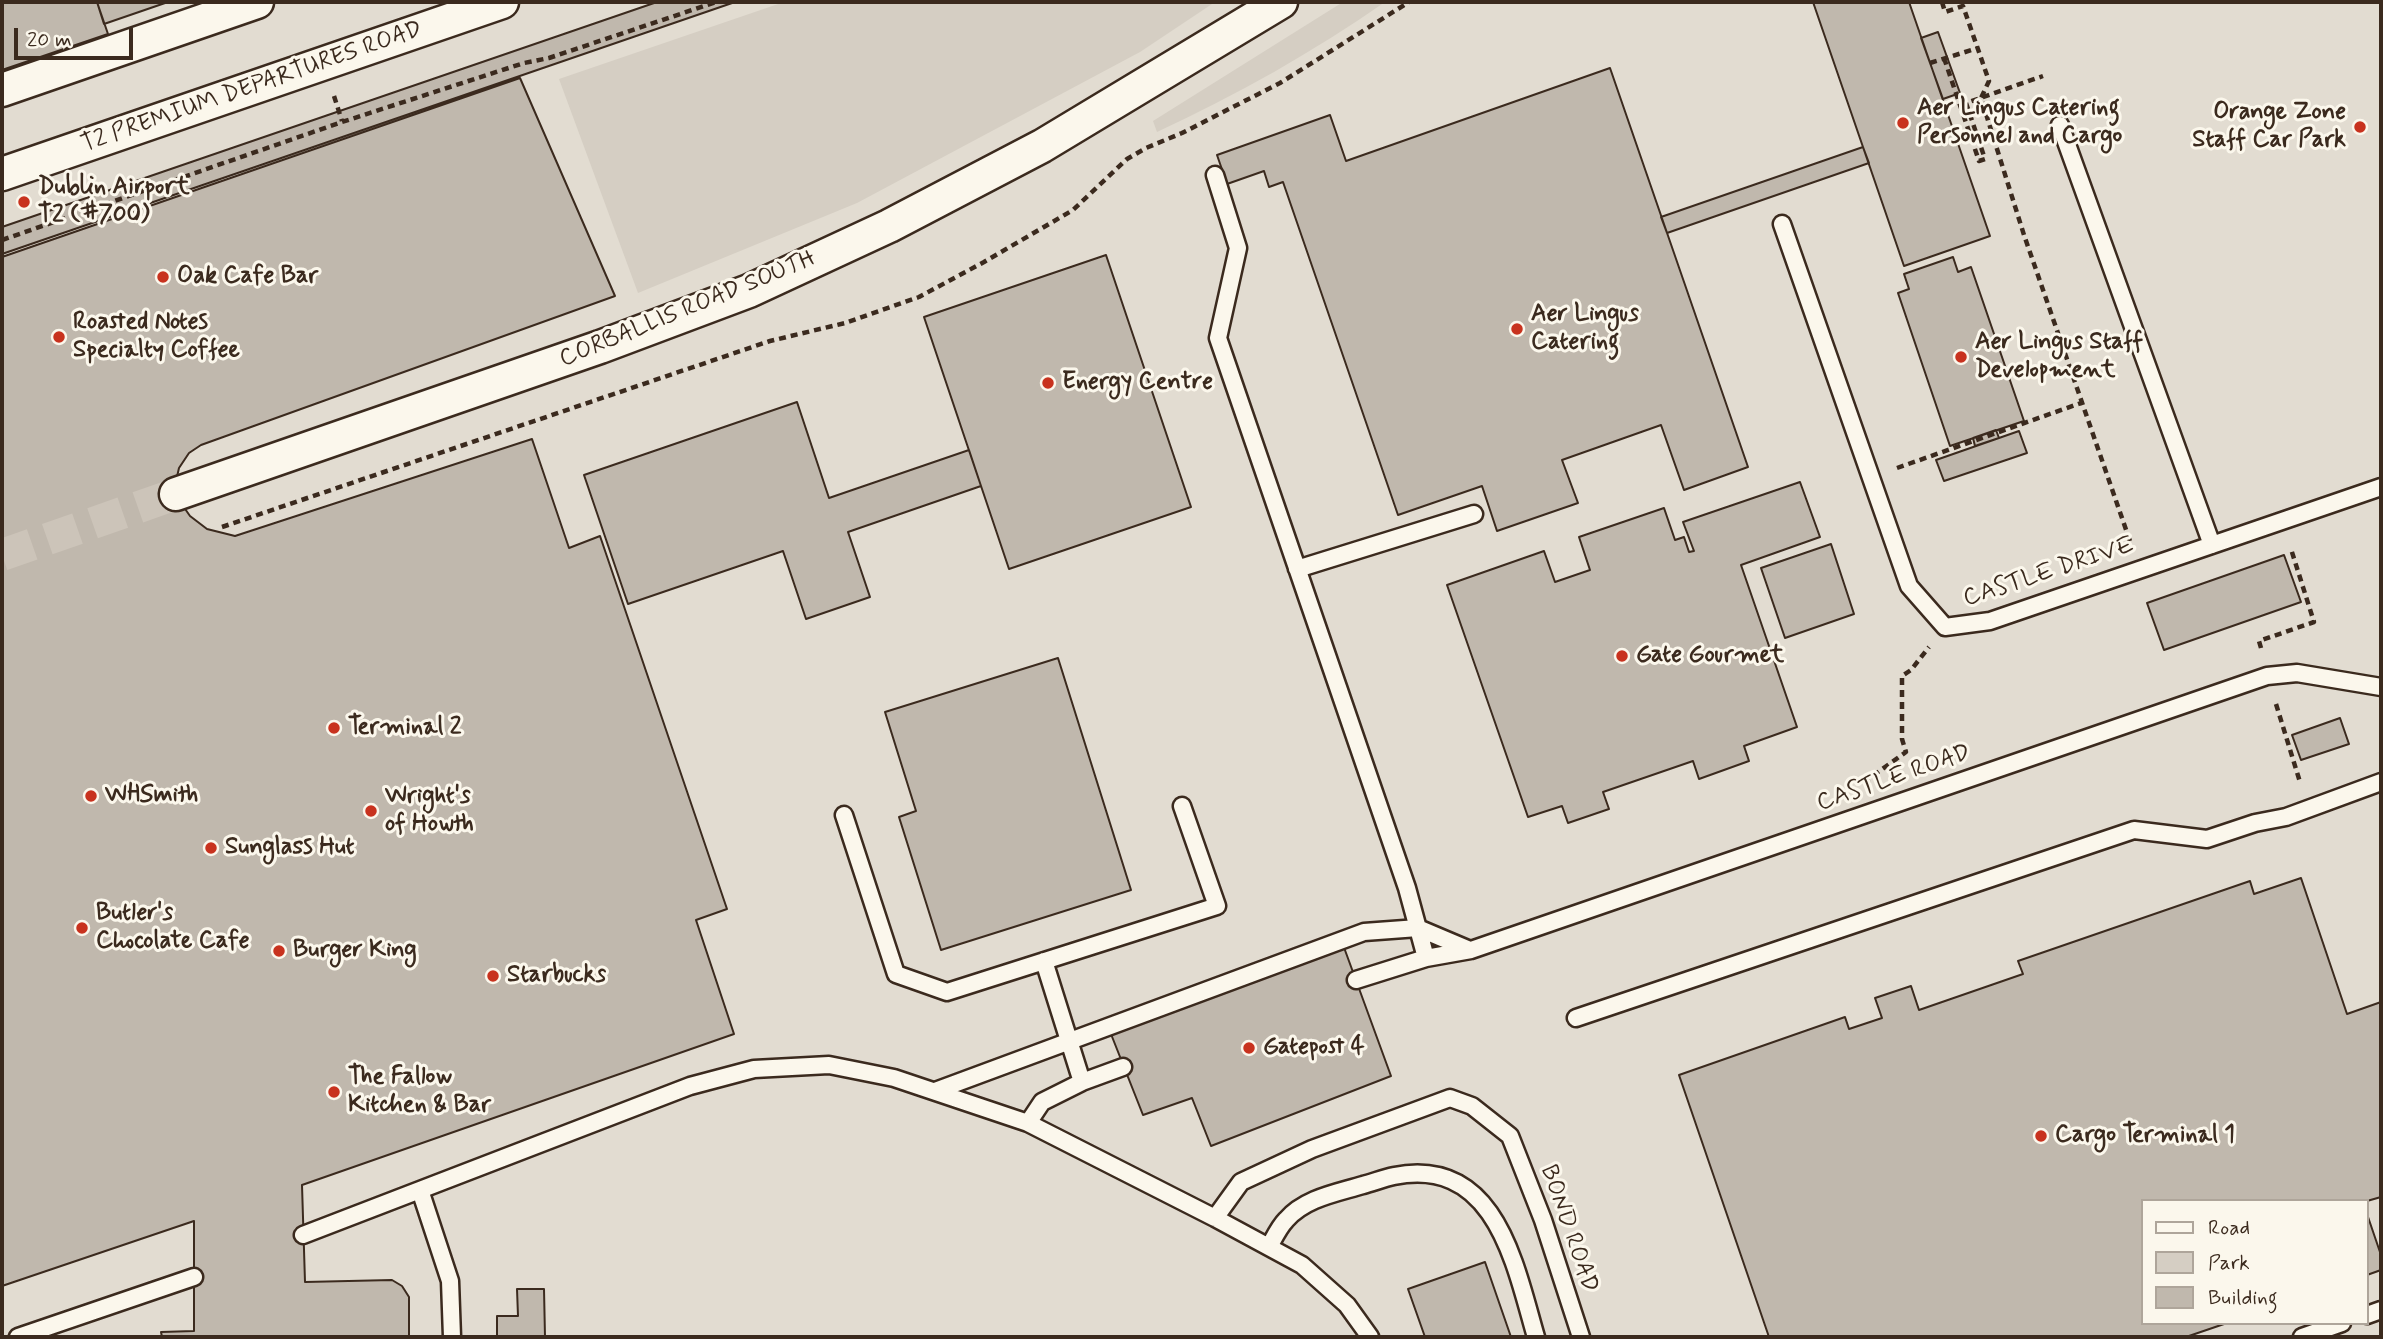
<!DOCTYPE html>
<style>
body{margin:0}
#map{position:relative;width:2383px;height:1339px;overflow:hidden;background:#f0ebe0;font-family:Mynerve,sans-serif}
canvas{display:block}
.frame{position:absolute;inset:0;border:4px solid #3b2a1e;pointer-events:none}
.legend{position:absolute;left:2141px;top:1199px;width:228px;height:126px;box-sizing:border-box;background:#fbf7ec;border:2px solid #aea59a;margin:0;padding:9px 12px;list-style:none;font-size:21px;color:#3b2a1e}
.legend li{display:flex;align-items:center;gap:14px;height:35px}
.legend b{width:35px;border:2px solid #aea59a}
.scale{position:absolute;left:14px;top:28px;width:119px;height:32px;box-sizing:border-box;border:4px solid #3b2a1e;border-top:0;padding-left:9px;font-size:21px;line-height:24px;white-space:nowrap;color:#3b2a1e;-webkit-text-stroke:5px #fbf7ec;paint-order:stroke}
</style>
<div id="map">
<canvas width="2383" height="1339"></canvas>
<div class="frame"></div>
<ul class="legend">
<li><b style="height:9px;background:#fbf7ec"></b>Road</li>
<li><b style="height:19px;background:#d5cec3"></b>Park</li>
<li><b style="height:19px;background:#c0b8ad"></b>Building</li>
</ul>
<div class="scale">20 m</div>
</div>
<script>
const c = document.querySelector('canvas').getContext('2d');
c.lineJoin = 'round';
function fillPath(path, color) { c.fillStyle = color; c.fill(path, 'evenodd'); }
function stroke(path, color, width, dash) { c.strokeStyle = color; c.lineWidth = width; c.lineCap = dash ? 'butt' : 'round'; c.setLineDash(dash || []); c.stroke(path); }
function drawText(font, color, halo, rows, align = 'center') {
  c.font = font + ' Mynerve,sans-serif'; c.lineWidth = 6; c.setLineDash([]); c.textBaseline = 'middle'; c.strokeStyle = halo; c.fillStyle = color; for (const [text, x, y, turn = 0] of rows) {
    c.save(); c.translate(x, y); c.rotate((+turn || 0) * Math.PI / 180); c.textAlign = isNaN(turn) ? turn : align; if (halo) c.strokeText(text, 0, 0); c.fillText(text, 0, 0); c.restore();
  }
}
const built = new Path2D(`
 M2,2H2381V1337H2ZM2143,1201H2367V1323H2143Z`);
const green = new Path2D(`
 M784,2H1215L1140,52L857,203L638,293L559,79Z
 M1343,2H1385C1313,52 1237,95 1157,132L1153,121Z`);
const building = new Path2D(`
 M2,2H97L108,34L2,70Z
 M97,2H168L104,24Z
 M657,2H735L2,254V227Z
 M1813,2H1909L1990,236L1904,266Z
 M1938,32L1960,93L1943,99L1921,38Z
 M1610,68L1748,467L1684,490L1661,425L1562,460L1578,503L1497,531L1482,486L1398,515L1283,182L1269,187L1264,171L1227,184L1217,155L1330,115L1346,161Z
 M520,78L615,296L201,445L189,453L179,468L176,481L183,506L190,516L207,529L235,536L532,439L569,548L600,536L727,909L696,920L734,1034L302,1185L305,1282L392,1280L402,1286L409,1297V1337H162L161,1332L194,1331V1221L2,1286V257Z
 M1863,147L1869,163L1667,233L1661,217Z
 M1106,255L1191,507L1009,569L924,317Z
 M1953,257L1958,272L1971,267L2024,421L1950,446L1898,293L1909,289L1904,274Z
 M797,402L829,498L969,450L981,486L848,532L870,597L806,619L783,551L628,604L584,475Z
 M1996,430L1999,438L1975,446L1973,438Z
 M2019,431L2027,453L1944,481L1936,460Z
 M1800,482L1820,537L1741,565L1797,727L1744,746L1749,761L1699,779L1693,761L1603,792L1609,809L1568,823L1562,806L1528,817L1447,585L1544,551L1555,582L1590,570L1579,537L1664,508L1675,540L1684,537L1689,552L1694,551L1683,522Z
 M1831,544L1854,614L1785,638L1761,568Z
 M2284,555L2301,602L2164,650L2147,603Z
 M1058,658L1131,890L941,950L899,817L916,811L885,712Z
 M2340,718L2349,744L2301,760L2292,735Z
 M2301,878L2347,1014L2381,1002V1197L2367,1201H2143V1323H2227L2186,1337H1769L1679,1075L1845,1017L1849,1029L1882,1018L1875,998L1911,986L1919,1010L2023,974L2018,961L2250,881L2254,894Z
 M1342,942L1391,1076L1211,1146L1192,1098L1143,1115L1109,1029Z
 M2367,1214L2381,1255V1270L2367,1275Z
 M1485,1262L1511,1337H1425L1408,1289Z
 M517,1289H544L545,1337H497V1316H518Z`);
const streetTunnel = new Path2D(`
 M2,555L176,494`);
const path = new Path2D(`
 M1942,2L1945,12L1963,6L1989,81L1981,98L2024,235L2131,544
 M1944,58L1979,161L1985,159L1966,103L2043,76
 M1930,63L1978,48
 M334,96L342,121
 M2,240L342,122L524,63L549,58L716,2
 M1897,468L2081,403
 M222,527L770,341L845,323L919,297L984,262L1073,210L1127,159L1146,148L1182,133L1280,83L1409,2
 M2261,648L2259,641L2314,622L2291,549
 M2276,704L2300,782
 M1869,784L1867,780L1906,752L1902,739V676L1911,670L1929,647`);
const lane = new Path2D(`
 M2060,125L2212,545
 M1215,175L1238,248L1218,338L1407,888L1426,958
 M1782,224L1909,586L1945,627L1990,621L2381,487
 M1297,569L1474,514
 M844,815L896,974L947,992L1217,906L1182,806
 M1044,961L1082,1082
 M1356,980L1426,958L1471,950L2267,676L2297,673L2381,687
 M1576,1018L2134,830L2207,839L2255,823L2286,817L2381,782
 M935,1091L1364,932L1418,928L1470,950
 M1028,1123L1042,1102L1082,1082L1123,1067
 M420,1190L450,1281L452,1337
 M1215,1218L1241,1182L1312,1149L1450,1098L1472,1106L1510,1136L1543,1220L1581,1337
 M303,1235L690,1086L754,1069L829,1065L894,1078L1028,1123L1215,1218L1302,1265L1347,1305L1370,1337
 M1269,1247C1274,1238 1279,1227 1286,1220C1305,1198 1337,1193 1363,1185C1374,1182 1384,1178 1394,1176C1496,1156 1515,1265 1536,1337
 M2367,1315L2381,1310
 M18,1337L194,1277
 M2302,1337L2342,1323`);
const street = new Path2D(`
 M2,90L257,2
 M2,174L502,2
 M176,494L600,347L749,291L889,226L1042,146L1281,2`);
const markers = [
 [1903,123,7,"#c8321e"],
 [2360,127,7,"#c8321e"],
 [24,202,7,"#c8321e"],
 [163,277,7,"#c8321e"],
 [1517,329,7,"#c8321e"],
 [59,337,7,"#c8321e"],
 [1961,357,7,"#c8321e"],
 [1048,383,7,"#c8321e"],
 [1622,656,7,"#c8321e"],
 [334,728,7,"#c8321e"],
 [91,796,7,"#c8321e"],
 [371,811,7,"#c8321e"],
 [211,848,7,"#c8321e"],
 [82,928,7,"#c8321e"],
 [279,951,7,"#c8321e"],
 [493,976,7,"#c8321e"],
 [1249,1048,7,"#c8321e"],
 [334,1092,7,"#c8321e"],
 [2041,1136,7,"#c8321e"]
];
const streetNames = [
 ["T2 PREMIUM DEPARTURES ROAD",252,88,-19],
 ["CORBALLIS ROAD SOUTH",688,310,-22],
 ["CASTLE DRIVE",2049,573,-18],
 ["CASTLE ROAD",1894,779,-19],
 ["BOND ROAD",1568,1229,71]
];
const poiNames = [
 ["Aer Lingus Catering",1917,109],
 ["Personnel and Cargo",1917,137],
 ["Orange Zone",2346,113,"right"],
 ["Staff Car Park",2346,141,"right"],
 ["Dublin Airport",38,188],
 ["T2 (#700)",38,216],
 ["Oak Cafe Bar",177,277],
 ["Aer Lingus",1531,315],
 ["Catering",1531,343],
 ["Roasted Notes",73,323],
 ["Specialty Coffee",73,351],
 ["Aer Lingus Staff",1975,343],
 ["Development",1975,371],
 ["Energy Centre",1062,383],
 ["Gate Gourmet",1636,656],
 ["Terminal 2",348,728],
 ["WHSmith",105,796],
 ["Wright's",385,797],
 ["of Howth",385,825],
 ["Sunglass Hut",225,848],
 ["Butler's",96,914],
 ["Chocolate Cafe",96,942],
 ["Burger King",293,951],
 ["Starbucks",507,976],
 ["Gatepost 4",1263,1048],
 ["The Fallow",348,1078],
 ["Kitchen & Bar",348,1106],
 ["Cargo Terminal 1",2055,1136]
];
fillPath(built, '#e2dcd1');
fillPath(green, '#d5cec3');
fillPath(building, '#c0b8ad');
stroke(building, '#3b2a1e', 2);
stroke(streetTunnel, '#ccc4b9', 32, [32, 16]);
stroke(lane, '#3b2a1e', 21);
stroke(street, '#3b2a1e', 37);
stroke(path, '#3b2a1e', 4.5, [7, 5]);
stroke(lane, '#fbf7ec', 16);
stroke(street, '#fbf7ec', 32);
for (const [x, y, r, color] of markers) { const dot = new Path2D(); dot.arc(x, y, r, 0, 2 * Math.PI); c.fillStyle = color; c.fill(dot); stroke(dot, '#fbf7ec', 2.5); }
drawText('24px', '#3b2a1e', '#fbf7ec', streetNames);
drawText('bold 24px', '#3b2a1e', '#fbf7ec', poiNames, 'left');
</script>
